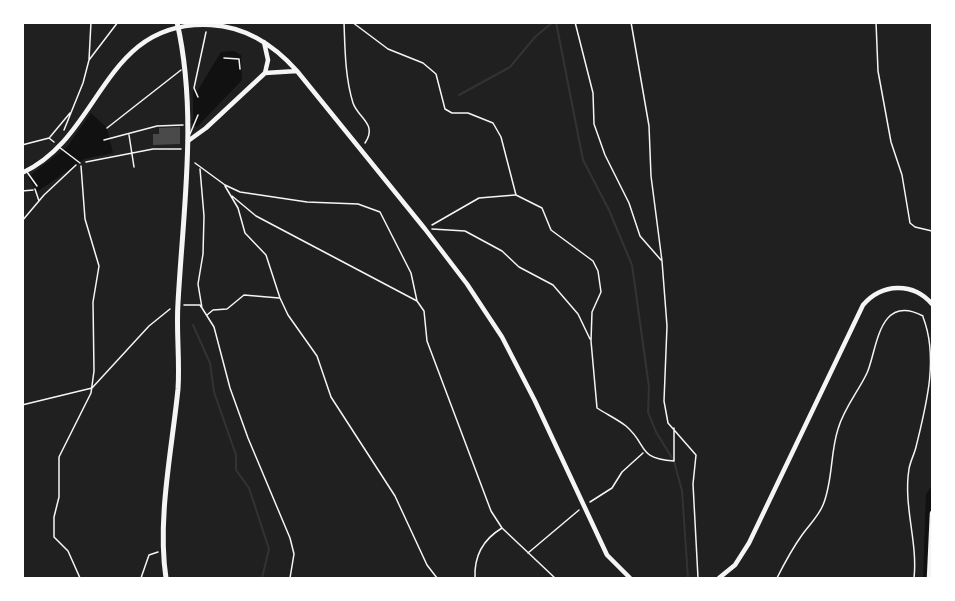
<!DOCTYPE html>
<style>
body{margin:0}
#map{position:relative;width:955px;height:601px;overflow:hidden;background:#111;font-family:Poppins,sans-serif}
canvas{display:block}
.frame{position:absolute;inset:0;border:24px solid #fff;pointer-events:none}
</style>
<div id="map">
<canvas width="955" height="601"></canvas>
<div class="frame"></div>
</div>
<script>
const c = document.querySelector('canvas').getContext('2d');
c.lineJoin = 'round';
function fillPath(path, color) { c.fillStyle = color; c.fill(path, 'evenodd'); }
function stroke(path, color, width, dash) { c.strokeStyle = color; c.lineWidth = width; c.lineCap = dash ? 'butt' : 'round'; c.setLineDash(dash || []); c.stroke(path); }
const green = new Path2D(`
 M22,23H932V486L926,494L923,578H23ZM234,51L241,55L242,80L197,127L191,122L193,120V91L198,90L221,52ZM91,113L107,128L113,153L84,159L37,192L28,177L67,147Z`);
const stream = new Path2D(`
 M556,22L583,160L609,210L632,265L649,387L648,412L656,432L674,461L682,491L688,578
 M459,95L510,67L535,37L553,22
 M193,325L210,363L214,392L236,455V470L249,488L269,549L262,578`);
const building = new Path2D(`
 M180,127V144L153,145V134H159V128Z`);
const path = new Path2D(`
 M344,22C345,49 345,77 353,103C358,118 378,124 365,143
 M352,22L388,49L423,63L436,74L445,109L452,113H468L493,123L501,137L516,195L542,208L551,230L593,261L598,271L601,292L592,312L591,341L597,408C606,414 617,419 626,426C649,446 636,458 674,461V428
 M575,22L593,93L594,124L605,155L629,203L640,236L661,260
 M631,22L649,126L651,176L662,261L667,326L664,401L668,423L696,455L693,484L698,578
 M876,22L878,71L891,142L902,175L910,223L915,227L932,231
 M89,60L91,22
 M198,97L194,88L206,32
 M64,130L83,83L89,60L118,22
 M129,135L134,167
 M50,137L70,113
 M104,140L157,126L183,125
 M22,145L49,138L54,142
 M86,162L153,149H181
 M195,163L225,185L240,192L307,202L358,204L380,212L411,273L417,301L424,311L427,341L491,511L502,528L555,578
 M200,169L204,216L203,254L198,284L202,308L214,327L230,388L248,438L290,538L294,554L290,578
 M225,186L238,208L245,233L266,255L280,298L288,315L317,356L331,397L395,496L427,565L437,578
 M35,189L39,201
 M22,191L33,190
 M232,196L256,216L417,301
 M22,221L44,195L76,165
 M432,225L479,198L515,195
 M432,229L465,231L502,251L519,267L553,285L578,314L590,339
 M184,305H200L201,307
 M207,315L213,310L227,309L244,295L279,298
 M22,405L92,388L149,326L170,309
 M590,502L612,488L622,472L643,453
 M528,553L579,510
 M80,578L68,551L54,537V517L59,497V457L91,393L94,371L93,302L99,266L85,219L81,166
 M141,578L149,555L158,552
 M475,578C474,556 482,540 502,528
 M777,578C784,564 792,549 802,535C809,525 818,517 823,505C833,481 830,454 838,429C844,408 858,392 867,373C877,351 878,292 923,316
 M914,578C918,542 903,506 909,469C910,462 914,455 916,447C926,406 939,358 923,317`);
const service = new Path2D(`
 M224,58L239,59L240,69
 M107,128L181,70
 M190,134L198,115
 M59,147L80,163
 M27,172L37,186`);
const tertiary = new Path2D(`
 M264,42L268,60L265,73
 M188,141L206,128L265,73L297,71
 M22,173C102,137 102,19 211,25C247,27 274,45 297,71L425,229L467,284L502,337L535,401L607,555L630,578
 M719,578L735,565L749,543L863,305C882,283 913,282 932,304
 M929,578L932,513`);
const secondary = new Path2D(`
 M166,578C157,519 172,449 178,389C180,360 176,331 178,303C183,210 198,114 177,22`);
fillPath(green, '#202020');
stroke(stream, '#333', 2);
fillPath(building, '#4a4a4a');
stroke(path, '#f5f5f5', 1.5);
stroke(service, '#f5f5f5', 1.5);
stroke(tertiary, '#f5f5f5', 4.5);
stroke(secondary, '#f5f5f5', 5);
</script>
